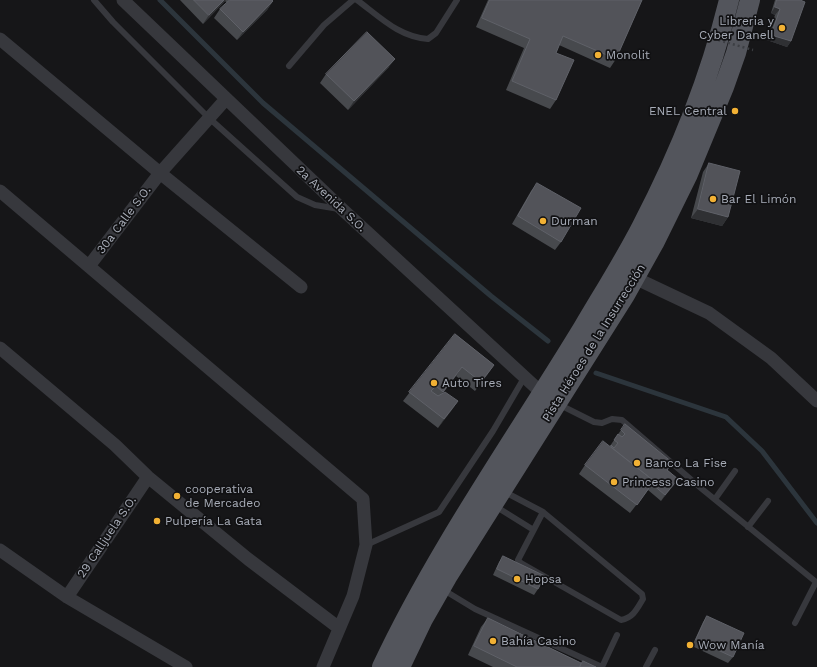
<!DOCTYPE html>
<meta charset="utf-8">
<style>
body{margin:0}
canvas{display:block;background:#161618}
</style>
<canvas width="817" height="667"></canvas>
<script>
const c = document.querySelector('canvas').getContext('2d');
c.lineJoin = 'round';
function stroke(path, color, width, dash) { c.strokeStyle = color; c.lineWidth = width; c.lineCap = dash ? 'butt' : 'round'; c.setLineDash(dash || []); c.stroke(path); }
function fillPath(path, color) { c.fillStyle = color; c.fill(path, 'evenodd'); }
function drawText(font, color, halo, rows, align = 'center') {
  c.font = font + ' "Work Sans",sans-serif'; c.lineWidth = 3.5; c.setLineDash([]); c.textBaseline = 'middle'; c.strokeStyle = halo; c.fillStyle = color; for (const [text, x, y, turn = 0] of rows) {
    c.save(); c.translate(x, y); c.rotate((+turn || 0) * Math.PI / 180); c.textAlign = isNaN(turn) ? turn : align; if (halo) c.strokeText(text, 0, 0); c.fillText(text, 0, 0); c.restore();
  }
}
const stream = new Path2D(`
 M160,0L263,103L491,296L548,341
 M596,373L726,417L762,451L817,523`);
const service = new Path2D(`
 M94,0L113,22L209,118L297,197L315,205L339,209
 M357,0C380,17 399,37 428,39L436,33L457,0
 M289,66L324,25L353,0
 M558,404L594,422L602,423L612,419L622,420L702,489L816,582L795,623
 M503,491L543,512
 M715,499L735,471
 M495,506L532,529
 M543,512L642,594L643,599C637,609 633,618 621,620L521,563L518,560Z
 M748,527L768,501
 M366,545L439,512L493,431L524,378
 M442,589L475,609L602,667
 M602,667L617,635
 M646,667L655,650`);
const minor = new Path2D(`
 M123,0L343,210L543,394
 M0,39L160,173L301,287
 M0,191L363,499L366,545L353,596L323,667
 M89,266L160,173L226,99
 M635,278L709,313L771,358L817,401
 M0,348L115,445L148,477L248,559L339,628
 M0,550L67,597L186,667
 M67,597L148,477`);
const primary = new Path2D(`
 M382,667C438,548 515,440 583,328C603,294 624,261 642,226C679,155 710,78 729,0
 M400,667L423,619L447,577L625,295L654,243L688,174L724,87L736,53L750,0`);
const pathBridge = new Path2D(`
 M704,36L753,50`);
const wall = new Path2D(`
 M180,0H272L273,1L267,10L237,40L214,18L220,9L227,3L225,1L203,24Z
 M488,0H642L616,59L610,68L559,45L556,53V100L550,109L506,90L524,48L476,27Z
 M775,0H800L791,41L787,47L767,40L775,15L771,13Z
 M389,67L348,110L320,83L326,74Z
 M709,163L728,217L722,226L691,218L703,172Z
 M537,183L561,242L555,250L512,224L531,191Z
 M455,334L494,365L475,391L456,376L442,394L458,401L438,428L403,401Z
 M621,430L678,479L661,501L648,490L630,513L579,474L585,465L610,447L611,446H610Z
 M503,556L538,589L534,595L493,575L499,562Z
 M707,616L733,657L728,663L692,646L703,622Z
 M488,618L581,663L583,661L596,667H493L468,655L481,627Z`);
const shadedWall = new Path2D(`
 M224,0H226L203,24L209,15Z
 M273,1L267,10L237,40L243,32Z
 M775,7L780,9L775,15L771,13Z
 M771,35L791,41L787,47L767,40Z
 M395,59L389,67L348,110L354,101Z
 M698,209L728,217L722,226L691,218Z
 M494,365L488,374L475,391L481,382Z
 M462,367L456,376L437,400L443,392Z
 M458,401L452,410L438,428L444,419Z
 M678,479L674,485L661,501L665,495Z`);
const building = new Path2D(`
 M194,0H224L209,15Z
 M230,0H272L273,1L243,32L220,9Z
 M490,0H642L616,59L563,36L556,53L574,60L556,100L512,81L530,39L482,18Z
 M777,0H800L805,2L791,41L771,35L780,9L775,7Z
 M367,32L395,59L354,101L326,74Z
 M709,163L740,171L728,217L698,209Z
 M537,183L581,208L561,242L518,216Z
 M455,334L494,365L481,382L462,367L443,392L436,386L431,391L438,396L445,392L458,401L444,419L409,392Z
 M625,424L673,463L667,470L678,479L665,495L652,484L654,481L611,447V445L614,448L618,443L614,440L618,434L622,437L625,434L621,430Z
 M603,441L654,481L637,505L585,465Z
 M503,556L545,576L538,589L497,569Z
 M707,616L744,633L733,657L696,640Z
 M488,618L581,663L580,667H517L474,646Z
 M583,661L596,667H580Z`);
const markers = [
 [782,28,4,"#f2b134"],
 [598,55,4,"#f2b134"],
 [735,111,4,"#f2b134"],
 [713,199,4,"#f2b134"],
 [543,221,4,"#f2b134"],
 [434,383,4,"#f2b134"],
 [637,463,4,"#f2b134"],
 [614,482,4,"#f2b134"],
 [177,496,4,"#f2b134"],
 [157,521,4,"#f2b134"],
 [517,579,4,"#f2b134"],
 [493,641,4,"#f2b134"],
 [690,645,4,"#f2b134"]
];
const poiNames = [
 ["Libreria y",774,21,"right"],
 ["Cyber Danell",774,35,"right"],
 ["Monolit",606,55],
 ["ENEL Central",727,111,"right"],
 ["Bar El Limón",721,199],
 ["Durman",551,221],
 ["Auto Tires",442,383],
 ["Banco La Fise",645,463],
 ["Princess Casino",622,482],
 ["cooperativa",185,489],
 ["de Mercadeo",185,503],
 ["Pulpería La Gata",165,521],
 ["Hopsa",525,579],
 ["Bahía Casino",501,641],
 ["Wow Manía",698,645]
];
const streetNames = [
 ["2a Avenida S.O.",331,199,43],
 ["30a Calle S.O.",124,220,-53],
 ["Pista Héroes de la Insurrección",594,343,-58],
 ["29 Calljuela S.O.",107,537,-56]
];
stroke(stream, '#2c353c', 5);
stroke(service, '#37383d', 6);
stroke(minor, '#37383d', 13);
stroke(primary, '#53555c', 20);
stroke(pathBridge, '#3d3f44', 2.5, [2, 3]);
fillPath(wall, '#47494d');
fillPath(shadedWall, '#2f3033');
fillPath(building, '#525359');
stroke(building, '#5f6168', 1);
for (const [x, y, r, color] of markers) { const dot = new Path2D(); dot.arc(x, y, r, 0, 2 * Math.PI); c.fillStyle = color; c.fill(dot); stroke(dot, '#111113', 1.5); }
drawText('12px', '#a8adb8', '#111113', poiNames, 'left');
drawText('12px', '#a8adb8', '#111113', streetNames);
</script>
